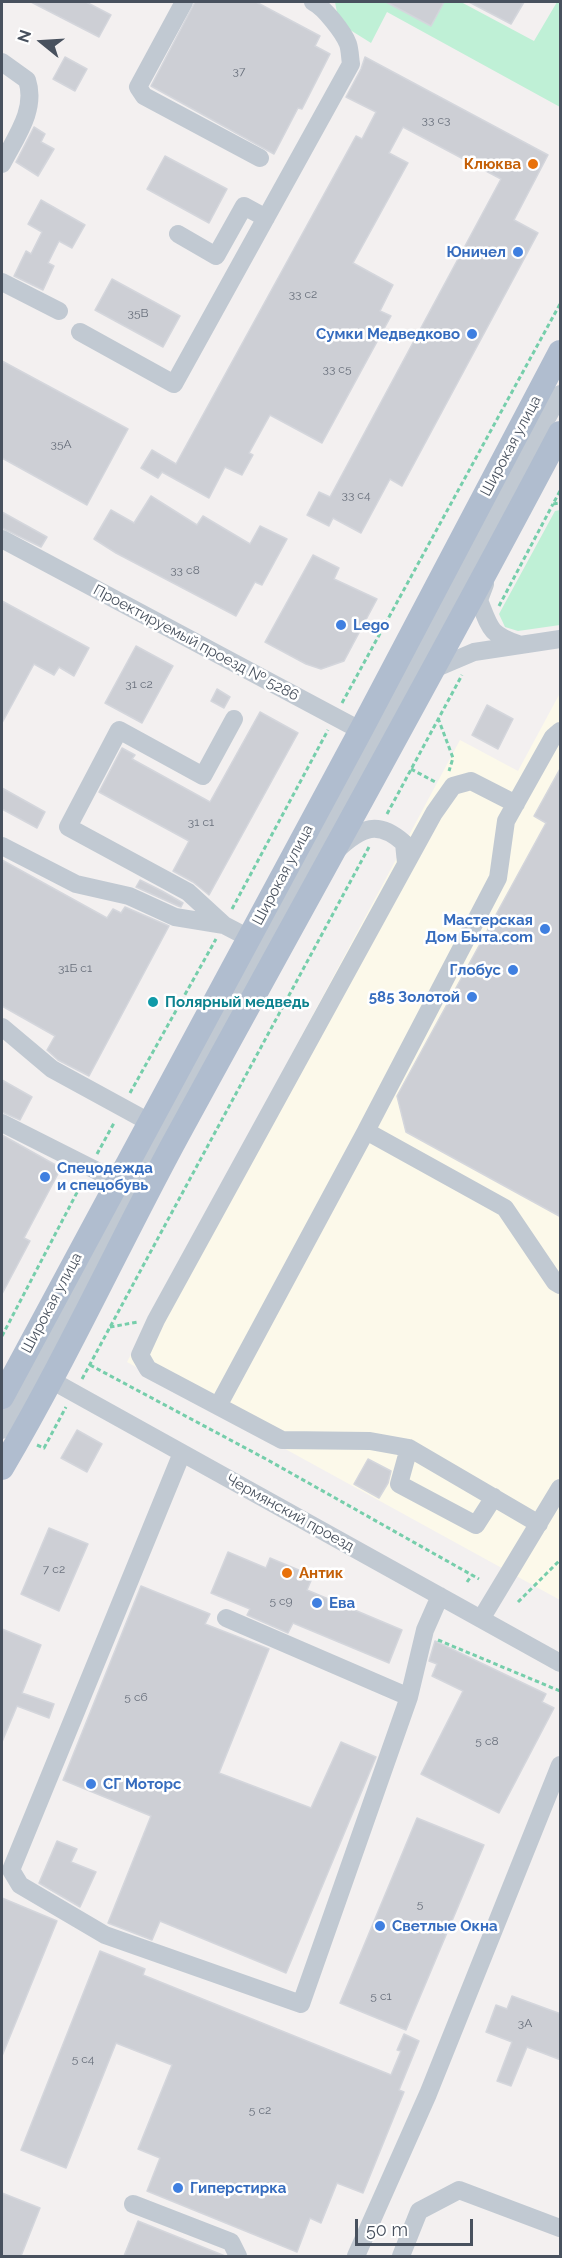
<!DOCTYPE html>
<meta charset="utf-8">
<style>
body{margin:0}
#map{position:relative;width:562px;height:2258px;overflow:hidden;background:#f3f0f0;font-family:Raleway,sans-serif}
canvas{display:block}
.frame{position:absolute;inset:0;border:3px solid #48515e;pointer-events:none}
.north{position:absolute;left:12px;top:12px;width:60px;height:60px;-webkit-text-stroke:4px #fff;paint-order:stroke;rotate:288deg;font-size:16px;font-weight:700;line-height:24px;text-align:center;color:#48515e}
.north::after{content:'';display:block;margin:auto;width:21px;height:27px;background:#48515e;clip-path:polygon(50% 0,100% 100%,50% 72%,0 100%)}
.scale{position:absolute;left:355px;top:2219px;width:118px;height:27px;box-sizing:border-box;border:3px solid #48515e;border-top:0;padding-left:8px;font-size:18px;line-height:21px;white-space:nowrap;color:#48515e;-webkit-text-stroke:4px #fff;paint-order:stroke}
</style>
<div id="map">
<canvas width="562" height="2258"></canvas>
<div class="frame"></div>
<div class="north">N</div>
<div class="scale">50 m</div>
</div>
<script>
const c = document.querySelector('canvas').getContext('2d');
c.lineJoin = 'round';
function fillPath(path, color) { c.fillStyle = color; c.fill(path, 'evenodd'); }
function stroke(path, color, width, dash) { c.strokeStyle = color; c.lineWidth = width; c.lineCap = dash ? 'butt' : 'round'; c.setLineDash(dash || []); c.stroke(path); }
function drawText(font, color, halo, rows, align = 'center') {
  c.font = font + ' Raleway,sans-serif'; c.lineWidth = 5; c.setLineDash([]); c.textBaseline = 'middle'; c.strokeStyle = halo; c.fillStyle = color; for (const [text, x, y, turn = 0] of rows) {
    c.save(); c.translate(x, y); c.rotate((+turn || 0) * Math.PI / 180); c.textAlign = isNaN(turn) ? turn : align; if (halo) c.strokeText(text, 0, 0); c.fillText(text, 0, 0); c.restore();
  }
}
const commercial = new Path2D(`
 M560,693V1600L127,1362L460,740L518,771Z`);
const green = new Path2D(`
 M335,2H461L534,41L557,2H560V107L387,12L371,43L339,23Z
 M560,510V625L518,631L505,627L499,614L555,511Z`);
const building = new Path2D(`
 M31,2H86L111,15L99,37Z
 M195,2H256L320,36L315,46L330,54L302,109L298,108L274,154L151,86Z
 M386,2H444L431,26Z
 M469,2H524L511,24Z
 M65,57L87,69L75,91L53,79Z
 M365,57L548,155L514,220L538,233L402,486L390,479L361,533L333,518L329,526L307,515L319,492L330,497L501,179L403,127L389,153L408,163L353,263L393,285L380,311L391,316L322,443L270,415L249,453L253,455L242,475L225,467L209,498L162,472L158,478L141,468L152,450L176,464L356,136L362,139L376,112L346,97L361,69Z
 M34,127L45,134L41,142L54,149L38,176L16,162Z
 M165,156L227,189L209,223L147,189Z
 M41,200L85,225L72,248L59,241L48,263L54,266L43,290L14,276L26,251L31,254L42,232L28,224Z
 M112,279L180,316L163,347L95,310Z
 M2,361L128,429L87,505L2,458Z
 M151,496L197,525L203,516L250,544L260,526L287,539L262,585L255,582L236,616L116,553L94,539L111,510L134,523Z
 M2,512L47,537L41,547L2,528Z
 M313,555L339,568L334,579L377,599L344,661L321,669L306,664L265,642Z
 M2,601L89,648L74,676L59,667L54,675L34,664L2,723Z
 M136,646L173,666L142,723L105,703Z
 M217,689L230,697L224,708L211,701Z
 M487,705L513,719L498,749L472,735Z
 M260,712L298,733L209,895L193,882L173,871L189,841L99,792L122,748L135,755L132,759L210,802Z
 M561,767V1217L406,1132L397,1096L546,823L534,816Z
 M2,788L45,812L37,828L2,809Z
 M2,860L107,918L113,909L121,913L125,907L169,926L89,1076L58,1060L47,1050L55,1036L2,1006Z
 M140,880L162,891L183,903L181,907L178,906L136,887Z
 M2,1080L32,1097L20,1120L2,1112Z
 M2,1135L61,1168L24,1238L30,1241L2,1294Z
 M77,1430L102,1444L87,1472L61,1458Z
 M368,1459L391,1471L388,1483L379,1498L354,1484Z
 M49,1528L88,1544L59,1611L21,1594Z
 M228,1552L266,1568L270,1558L313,1576L307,1590L402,1630L389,1663L293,1623L288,1633L247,1615L250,1609L211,1593Z
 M141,1586L210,1614L205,1624L269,1649L219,1773L311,1808L341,1742L376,1757L286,1973L160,1921L152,1940L108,1923L151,1816L63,1780Z
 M2,1629L41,1645L22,1693L54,1704L49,1718L17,1706L2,1742Z
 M435,1641L546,1694L542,1702L554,1708L499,1813L421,1774L463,1691L432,1676L437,1664L429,1661Z
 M417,1818L484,1845L406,2030L340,2003Z
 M57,1841L77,1849L71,1862L96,1872L80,1907L39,1883Z
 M2,1898L57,1921L2,2056Z
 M100,1951L145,1969L143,1975L391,2075L401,2051L397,2050L404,2034L419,2041L399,2090L404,2092L363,2193L337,2183L321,2223L310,2218L297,2252L147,2191L160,2158L138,2149L172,2065L116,2043L66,2168L21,2150Z
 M512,1996L561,2014V2060L527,2047L511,2086L497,2081L512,2042L486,2032L496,2005L507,2009Z
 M2,2193L40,2208L21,2256H2Z
 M138,2221L225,2256H124Z`);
const path = new Path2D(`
 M560,491L553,504L560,503
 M499,606L553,504
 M342,703L560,304
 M438,718L453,758L449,771
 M411,769L437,783
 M387,814L462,675
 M232,909L328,730
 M130,1093L216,939
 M97,1154L114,1123
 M110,1327L138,1322
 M2,1336L83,1181
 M90,1365L266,1459L479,1579
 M82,1379L369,847
 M37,1445L44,1448L66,1407
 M467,1582L472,1575
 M518,1602L560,1560
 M438,1640L560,1691`);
const minor = new Path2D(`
 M184,2L138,87L144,96L260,158
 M2,62L27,80C37,110 15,138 2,164
 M178,234L216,256L244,206L266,218
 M2,282L59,311
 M80,332L174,384L351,64C350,58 350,50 348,44C344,33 324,7 313,2
 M2,539L371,736
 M485,584L479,600C490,628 489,634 518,644
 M434,669L474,652L560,639
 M560,731L553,737L506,821L498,878L366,1131L505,1208L555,1282L560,1285
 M516,804L471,781L453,786L434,813L156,1320L140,1355L148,1369L282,1440L370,1441L409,1448L539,1524
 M2,846L76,884L129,896L175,917L224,925L249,938
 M338,849C362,827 378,820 404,843L406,863
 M224,925L188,892L68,827L119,730L203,776L234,719
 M2,1027L52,1069L149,1122
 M2,1123L117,1181
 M40,1374L560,1663
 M218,1406L366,1131
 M2,1430L560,394
 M409,1448L399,1484L476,1525L494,1497
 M182,1453L11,1870L20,1885L105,1935L301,2004L409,1697L425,1630L440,1596
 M226,1618L409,1697
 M481,1619L560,1488
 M133,2204L231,2242L238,2256
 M356,2256L428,2094L560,1765
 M401,2256L419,2211L459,2190L560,2228`);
const major = new Path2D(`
 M2,1397L361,730L560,352
 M2,1468C64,1363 115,1252 173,1144C302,907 434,672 560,433`);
const markers = [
 [533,164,6,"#e8710a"],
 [518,252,6,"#3f7fe0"],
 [472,334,6,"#3f7fe0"],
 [341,625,6,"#3f7fe0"],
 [545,929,6,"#3f7fe0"],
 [513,970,6,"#3f7fe0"],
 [472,997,6,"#3f7fe0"],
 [153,1002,6,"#0f9aa8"],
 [45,1177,6,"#3f7fe0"],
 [287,1573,6,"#e8710a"],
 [317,1603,6,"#3f7fe0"],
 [91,1784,6,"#3f7fe0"],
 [380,1926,6,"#3f7fe0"],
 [178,2188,6,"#3f7fe0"]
];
const numberNames = [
 ["37",239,71],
 ["33 с3",436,120],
 ["33 с2",303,294],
 ["35В",138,313],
 ["33 с5",337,369],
 ["35А",61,444],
 ["33 с4",356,495],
 ["33 с8",185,570],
 ["31 с2",139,684],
 ["31 с1",201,822],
 ["31Б c1",75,968],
 ["7 с2",54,1569],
 ["5 с9",281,1601],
 ["5 с6",136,1697],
 ["5 с8",487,1741],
 ["5",420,1904],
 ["5 с1",381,1996],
 ["3А",525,2023],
 ["5 с4",83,2059],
 ["5 с2",260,2110]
];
const foodNames = [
 ["Клюква",521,164],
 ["Антик",299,1573,"left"]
];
const shopNames = [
 ["Юничел",506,252,"right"],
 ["Сумки Медведково",460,334,"right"],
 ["Lego",353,625],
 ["Мастерская",533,920,"right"],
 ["Дом Быта.com",533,937,"right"],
 ["Глобус",501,970,"right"],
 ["585 Золотой",460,997,"right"],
 ["Спецодежда",57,1168],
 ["и спецобувь",57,1185],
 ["Ева",329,1603],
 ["СГ Моторс",103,1784],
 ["Светлые Окна",392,1926],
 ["Гиперстирка",190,2188]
];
const streetNames = [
 ["Широкая улица",511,446,-62],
 ["Проектируемый проезд № 5286",196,643,28],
 ["Широкая улица",283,875,-62],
 ["Широкая улица",52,1303,-62],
 ["Чермянский проезд",290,1513,29]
];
const cultureNames = [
 ["Полярный медведь",165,1002]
];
fillPath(commercial, '#fcf9ea');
fillPath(green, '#bff0d6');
fillPath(building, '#cdcfd5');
stroke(building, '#d4d6dc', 1.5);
stroke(path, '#76ceab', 3, [4.5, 3]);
stroke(minor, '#c1c9d2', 18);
stroke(major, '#b0bdcf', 24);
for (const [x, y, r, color] of markers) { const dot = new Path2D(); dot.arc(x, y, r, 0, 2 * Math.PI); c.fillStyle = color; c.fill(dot); stroke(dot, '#fff', 2); }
drawText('12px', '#69707c', null, numberNames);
drawText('bold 15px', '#c56008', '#fff', foodNames, 'right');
drawText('bold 15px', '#366cbe', '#fff', shopNames, 'left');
drawText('15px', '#48515e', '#fff', streetNames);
drawText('bold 15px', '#0d838f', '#fff', cultureNames, 'left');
</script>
